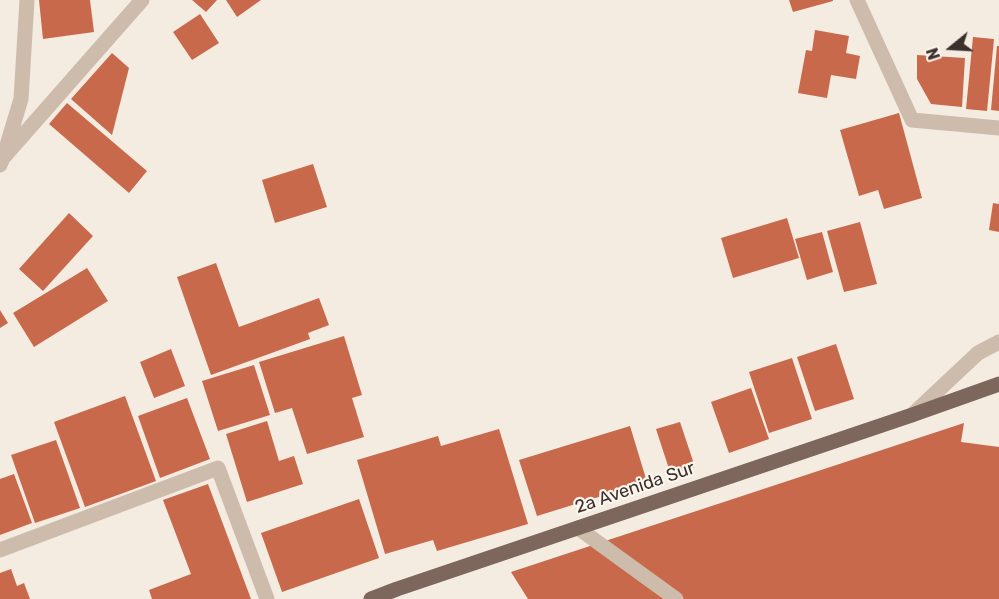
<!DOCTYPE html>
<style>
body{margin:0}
#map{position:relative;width:999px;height:599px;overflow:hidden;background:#f4ebe1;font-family:Rubik,sans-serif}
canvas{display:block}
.north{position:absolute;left:921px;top:18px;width:60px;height:60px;-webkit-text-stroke:4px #fbf5ee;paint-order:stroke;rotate:252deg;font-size:16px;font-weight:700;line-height:24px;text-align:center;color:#3b302b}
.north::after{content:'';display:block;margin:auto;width:21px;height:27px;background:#3b302b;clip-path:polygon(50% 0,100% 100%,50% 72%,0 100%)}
</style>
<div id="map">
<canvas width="999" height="599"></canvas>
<div class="north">N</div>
</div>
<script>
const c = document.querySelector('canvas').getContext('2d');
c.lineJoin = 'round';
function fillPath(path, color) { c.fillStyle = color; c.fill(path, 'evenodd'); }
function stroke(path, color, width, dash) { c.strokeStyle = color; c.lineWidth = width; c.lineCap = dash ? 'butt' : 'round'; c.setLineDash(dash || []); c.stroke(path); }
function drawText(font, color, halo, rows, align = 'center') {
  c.font = font + ' Rubik,sans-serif'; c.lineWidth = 4.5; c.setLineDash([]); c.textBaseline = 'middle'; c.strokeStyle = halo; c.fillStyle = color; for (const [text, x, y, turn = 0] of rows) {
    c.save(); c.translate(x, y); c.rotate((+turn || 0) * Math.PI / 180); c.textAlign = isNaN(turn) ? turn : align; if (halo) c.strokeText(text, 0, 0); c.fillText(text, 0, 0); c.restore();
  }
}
const building = new Path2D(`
 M39,0H90L94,32L43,39Z
 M192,0H217L206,12Z
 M226,0H261L237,17Z
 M789,0H833V1L793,12Z
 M200,14L219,43L192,60L173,32Z
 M815,30L849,36L846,53L860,56L856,79L831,75L827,98L798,93L806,50L812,51Z
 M973,37L994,39L987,111L966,109Z
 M997,46H999V111L991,110Z
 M112,53L129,68L112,135L71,99Z
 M917,55L965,58L962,107L931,104L917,79Z
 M67,103L147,171L129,193L49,124Z
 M899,113L922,198L884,209L878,190L859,196L840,130Z
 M313,164L327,207L275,223L262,180Z
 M993,203L999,204V232L989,230Z
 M69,213L93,236L43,291L19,269Z
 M787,218L799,258L733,278L721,238Z
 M860,222L877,284L844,292L827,231Z
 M822,232L833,272L807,280L795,239Z
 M216,263L239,327L319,298L329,325L308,333L310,339L211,375L177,277Z
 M87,268L108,301L34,347L13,313Z
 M0,310L8,323L0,328Z
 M344,336L362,395L352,398L364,437L307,454L292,408L275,413L259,362Z
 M836,344L854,399L815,411L797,357Z
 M171,349L185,386L154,398L140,362Z
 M792,358L812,419L769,433L749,372Z
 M254,365L270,415L218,431L202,381Z
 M751,388L769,439L729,453L711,402Z
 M125,396L156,481L85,507L54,422Z
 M187,398L210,459L160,478L138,416Z
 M267,421L279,461L294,456L303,484L247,502L226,434Z
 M680,422L695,467L671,475L656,429Z
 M964,423L961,442L999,447V599H528L511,572Z
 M630,426L647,482L537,516L519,460Z
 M499,429L528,524L437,551L433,540L385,554L357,460L438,436L441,446Z
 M56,440L80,508L35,523L11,455Z
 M14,474L32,523L0,535V479Z
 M208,484L251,599H152L149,590L191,574L163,500Z
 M359,499L379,558L282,592L261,533Z
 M11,569L17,586L24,583L30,599H0V573Z`);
const minor = new Path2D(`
 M857,0L912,120L999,128
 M5,152L21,99L27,0
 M0,165L3,158L142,0
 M912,415L978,353L999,342
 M578,528L676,599
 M0,550L218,468L267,599`);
const major = new Path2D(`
 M371,599L397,589L912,415L999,384`);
const streetNames = [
 ["2a Avenida Sur",635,488,-19]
];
fillPath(building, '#c8694b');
stroke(minor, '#cdbbac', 15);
stroke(major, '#7d675c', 15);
drawText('18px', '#3b302b', '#fbf5ee', streetNames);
</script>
